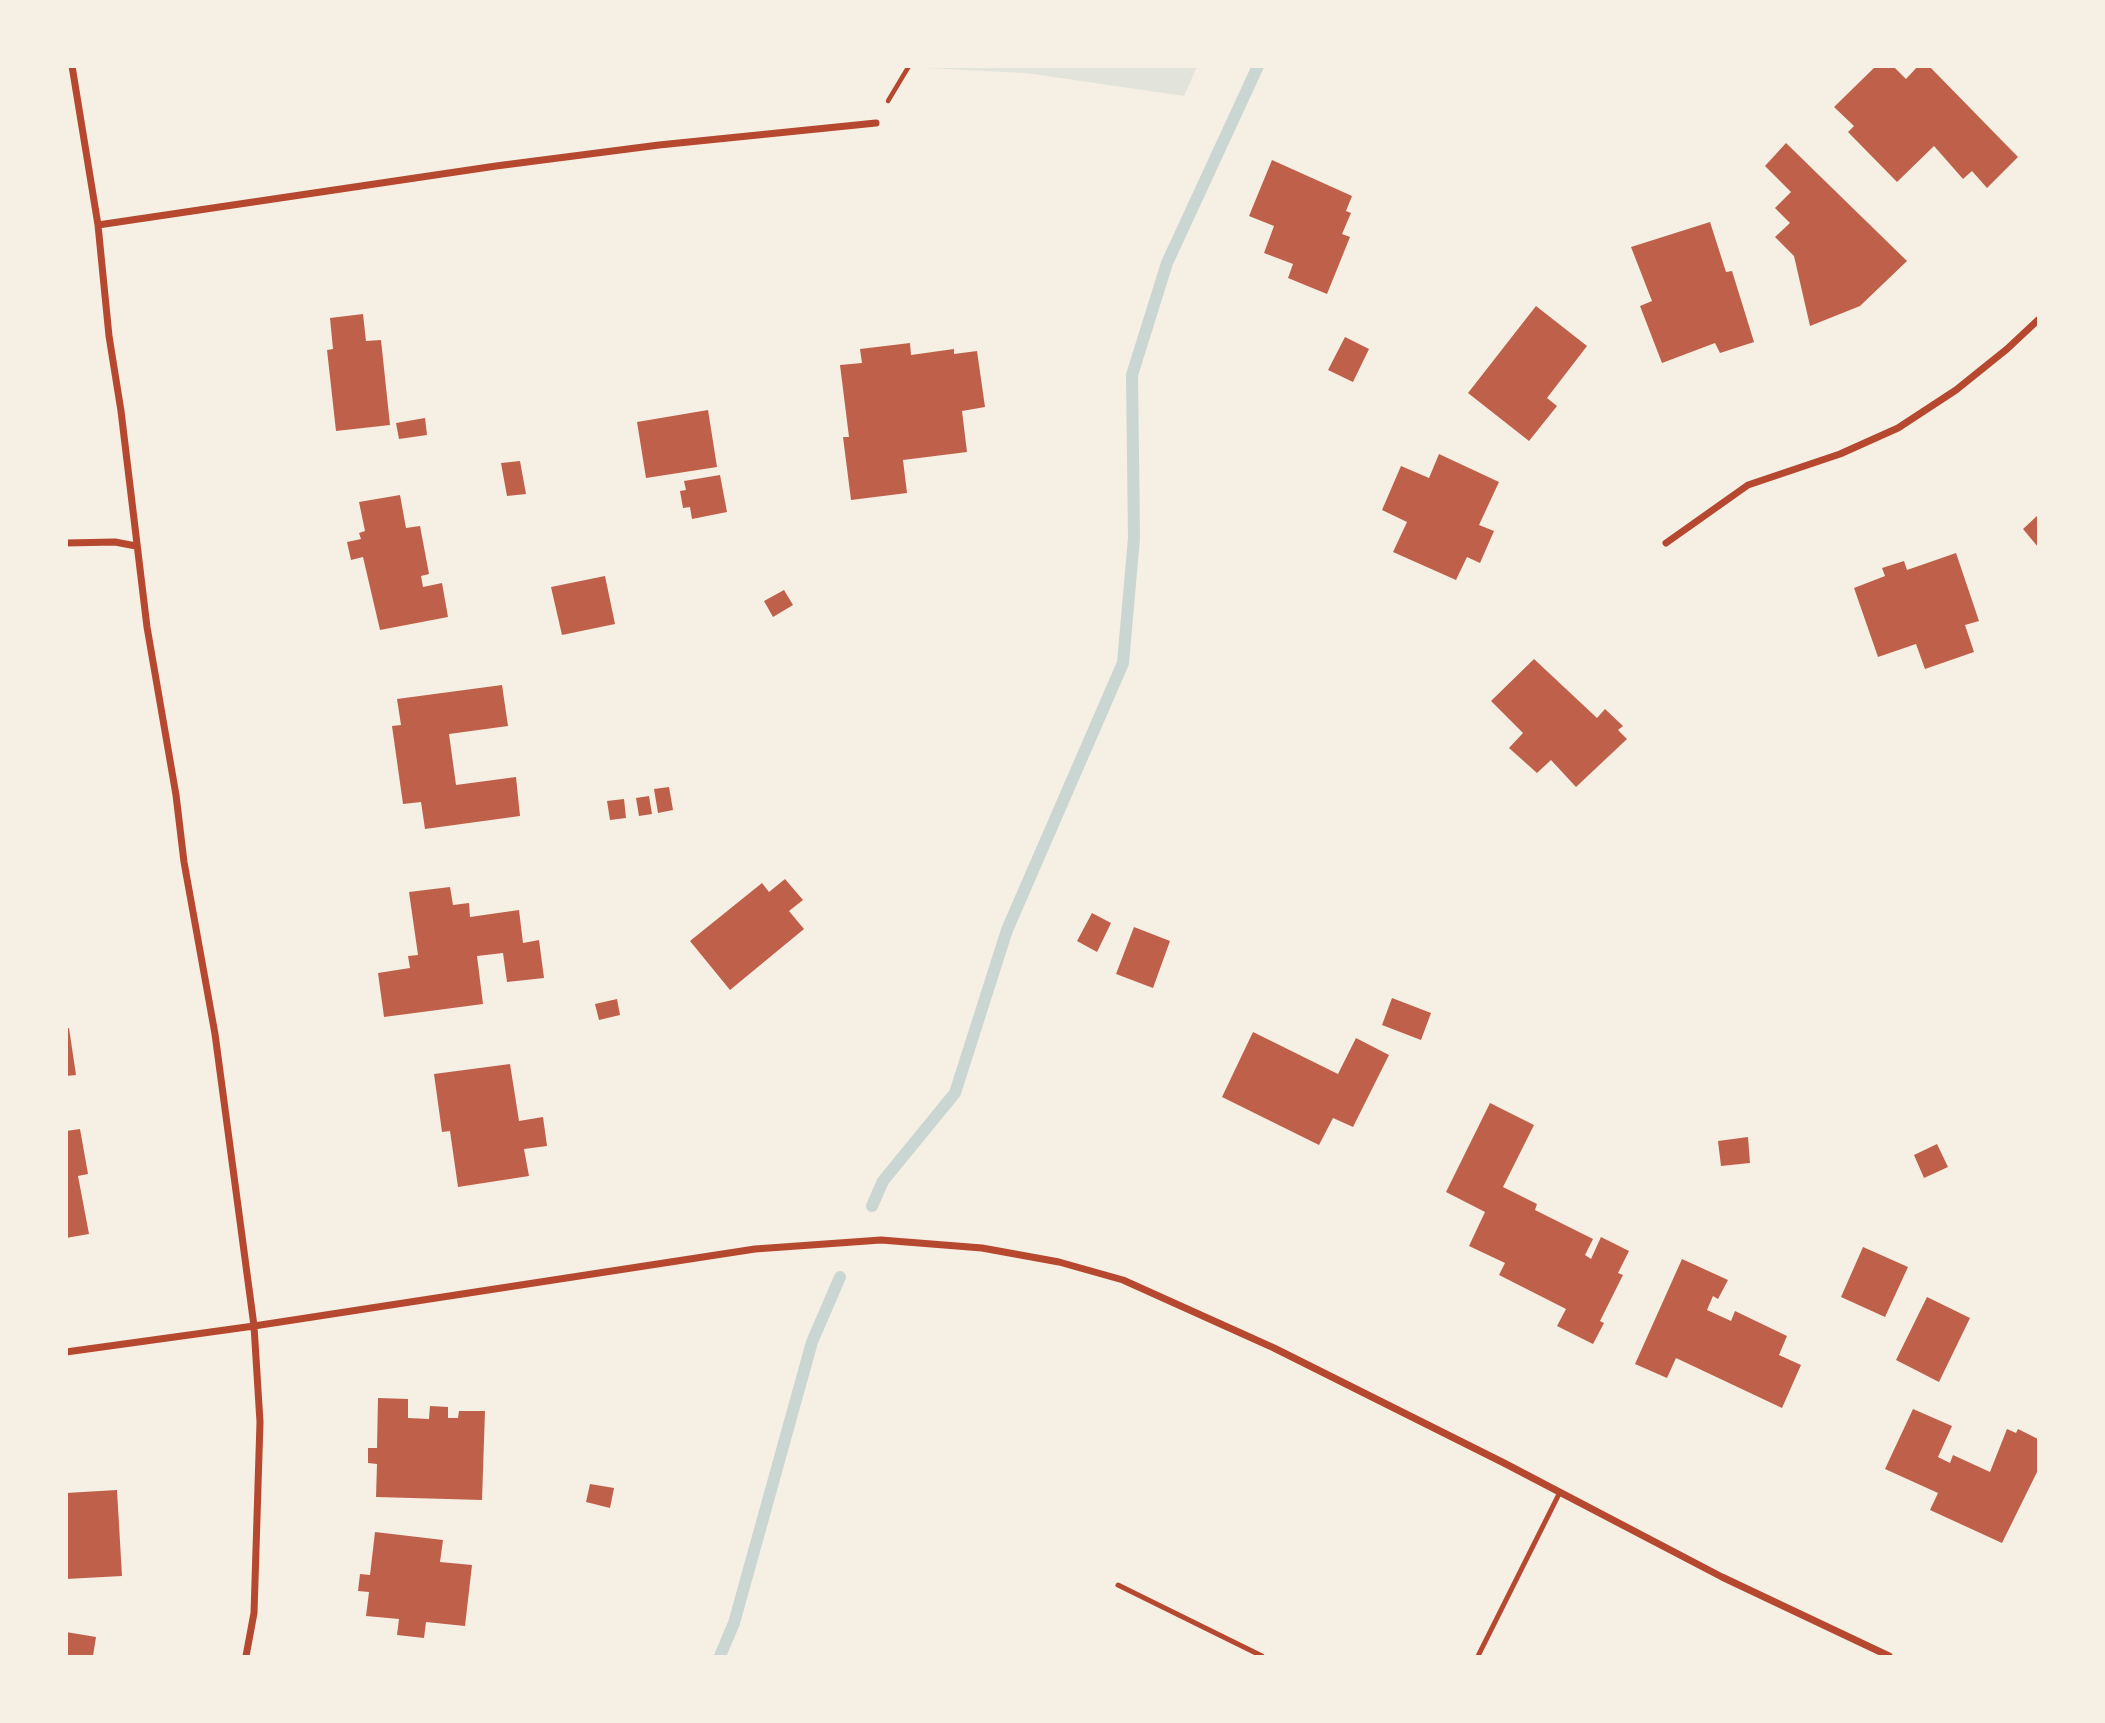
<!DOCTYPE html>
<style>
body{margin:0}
#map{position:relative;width:2105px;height:1723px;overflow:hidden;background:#f6efe4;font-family:"Fira Sans",sans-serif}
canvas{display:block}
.frame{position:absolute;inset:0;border:68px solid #f6efe4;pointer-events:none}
</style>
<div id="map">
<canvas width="2105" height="1723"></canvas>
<div class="frame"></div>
</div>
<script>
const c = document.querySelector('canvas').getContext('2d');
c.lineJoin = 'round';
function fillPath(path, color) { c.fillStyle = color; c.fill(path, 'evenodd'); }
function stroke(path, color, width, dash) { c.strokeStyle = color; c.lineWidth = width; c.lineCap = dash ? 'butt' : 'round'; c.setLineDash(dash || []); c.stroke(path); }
const green = new Path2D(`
 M906,67H1197L1184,96L1026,73Z`);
const stream = new Path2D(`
 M872,1206L883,1181L955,1093L1007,930L1123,663L1134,538L1132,375L1167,263L1258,66
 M720,1656L734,1623L812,1342L840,1277`);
const building = new Path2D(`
 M1876,66H1893L1906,79L1918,66H1929L2018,157L1987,188L1972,171L1963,179L1934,146L1897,182L1848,132L1854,126L1834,107Z
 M1786,143L1907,261L1860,306L1810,326L1794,256L1775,237L1790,223L1775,208L1791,192L1765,166Z
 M1272,160L1352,196L1346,211L1351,213L1342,234L1350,237L1327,294L1288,278L1293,264L1264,253L1274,226L1249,216Z
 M1710,222L1726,272L1732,271L1754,342L1720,353L1715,343L1662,363L1640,306L1652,301L1631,247Z
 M1536,306L1587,346L1547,398L1557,406L1529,441L1468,393Z
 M363,314L366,341L381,340L390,425L336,431L327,350L333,349L330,318Z
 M1345,337L1369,349L1353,382L1328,370Z
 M910,343L911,355L954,349V354L977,351L985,407L962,411L967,452L903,460L907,493L851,500L843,437H849L840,365L862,363L860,349Z
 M708,410L717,467L646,478L637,422Z
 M425,418L427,435L399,439L396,423Z
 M1439,454L1499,482L1479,525L1494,531L1480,563L1467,557L1456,580L1393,552L1407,522L1382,510L1401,466L1429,478Z
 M520,461L526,494L507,496L501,463Z
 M720,475L727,512L692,519L690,507L683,508L680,491L686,490L684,481Z
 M400,495L406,528L420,526L429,574L421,576L423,587L442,583L448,617L380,630L363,557L351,560L347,542L361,539L359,533L365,531L359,502Z
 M2038,515V547L2023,529Z
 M1956,553L1979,621L1965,625L1974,652L1925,669L1916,644L1878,657L1854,588L1885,576L1882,568L1904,561L1907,570Z
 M605,576L615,624L562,635L551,587Z
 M784,590L793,605L773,617L764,601Z
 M1534,659L1597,718L1605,709L1623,726L1618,730L1627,739L1576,787L1551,760L1537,773L1509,748L1523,733L1491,701Z
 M502,685L508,726L449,734L456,785L516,777L520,816L425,829L421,802L403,804L392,726L401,725L397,699Z
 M669,787L673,810L658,813L654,789Z
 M649,796L652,814L639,816L636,798Z
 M624,799L626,818L610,820L607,801Z
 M785,879L803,900L789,911L804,929L730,990L690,941L762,883L769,892Z
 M450,887L453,905L469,903L470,917L519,910L523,943L539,940L544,978L507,982L503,953L477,956L483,1004L384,1017L378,973L410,968L408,956L418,955L409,892Z
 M1092,913L1111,923L1097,952L1077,941Z
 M1134,927L1170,941L1153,988L1116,974Z
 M1392,998L1431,1013L1421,1040L1382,1025Z
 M617,999L620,1015L599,1020L595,1004Z
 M69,1028L76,1075L66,1076V1029Z
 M1253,1032L1338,1074L1356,1038L1389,1055L1353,1127L1333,1118L1319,1145L1222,1097Z
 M510,1064L519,1121L543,1117L547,1146L524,1149L529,1176L458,1187L450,1131L442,1132L434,1074Z
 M1490,1103L1534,1125L1503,1187L1537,1204L1535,1210L1593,1239L1585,1255L1591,1259L1601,1237L1629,1251L1618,1273L1623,1275L1600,1321L1604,1323L1593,1344L1557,1326L1566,1309L1499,1275L1505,1263L1469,1246L1485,1212L1446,1192Z
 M80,1129L88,1174L78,1176L89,1234L66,1238V1131Z
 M1748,1137L1750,1163L1721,1166L1718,1141Z
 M1937,1144L1948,1167L1924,1178L1914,1155Z
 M1863,1247L1908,1267L1885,1317L1841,1297Z
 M1682,1259L1728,1280L1718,1299L1713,1296L1707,1310L1731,1321L1735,1311L1787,1336L1779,1355L1801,1365L1782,1408L1676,1358L1667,1378L1635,1364Z
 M1927,1297L1970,1318L1939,1382L1896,1360Z
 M378,1398L408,1399V1418L429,1419L430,1406L448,1407V1418H458L459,1411H485L482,1500L376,1497L377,1464L368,1463V1448H377Z
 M1913,1409L1952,1426L1938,1457L1950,1463L1953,1455L1990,1472L2007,1429L2016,1433L2018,1429L2038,1439V1470L2002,1543L1930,1510L1938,1493L1885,1469Z
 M590,1484L614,1488L610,1508L586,1502Z
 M117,1490L122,1576L66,1579V1493Z
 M375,1532L443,1540L440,1562L472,1565L465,1626L426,1622L424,1638L397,1635L399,1619L366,1616L369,1592L358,1591L360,1574L370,1575Z
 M66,1632L96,1637L93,1656H66Z`);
const path = new Path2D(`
 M888,101L909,66`);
const service = new Path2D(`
 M1118,1585L1262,1656
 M1478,1656L1560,1492`);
const minor = new Path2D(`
 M72,66L98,225L109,336L121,411L147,627L176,795L184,862L215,1034L254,1326L260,1422L254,1613L246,1656
 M98,225L496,166L659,145L876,123
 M66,543L115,542L136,546
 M1666,543L1748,485L1840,454L1898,428L1956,390L2007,349L2038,320
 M66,1352L254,1326L755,1249L881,1240L982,1248L1059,1262L1123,1280L1274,1348L1504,1463L1722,1577L1889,1656`);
fillPath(green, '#e2e4dc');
stroke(stream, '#c9d6d2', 12);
fillPath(building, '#bf614a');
stroke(path, '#b5482f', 4.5);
stroke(service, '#b5482f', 5);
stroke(minor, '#b5482f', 7);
</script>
